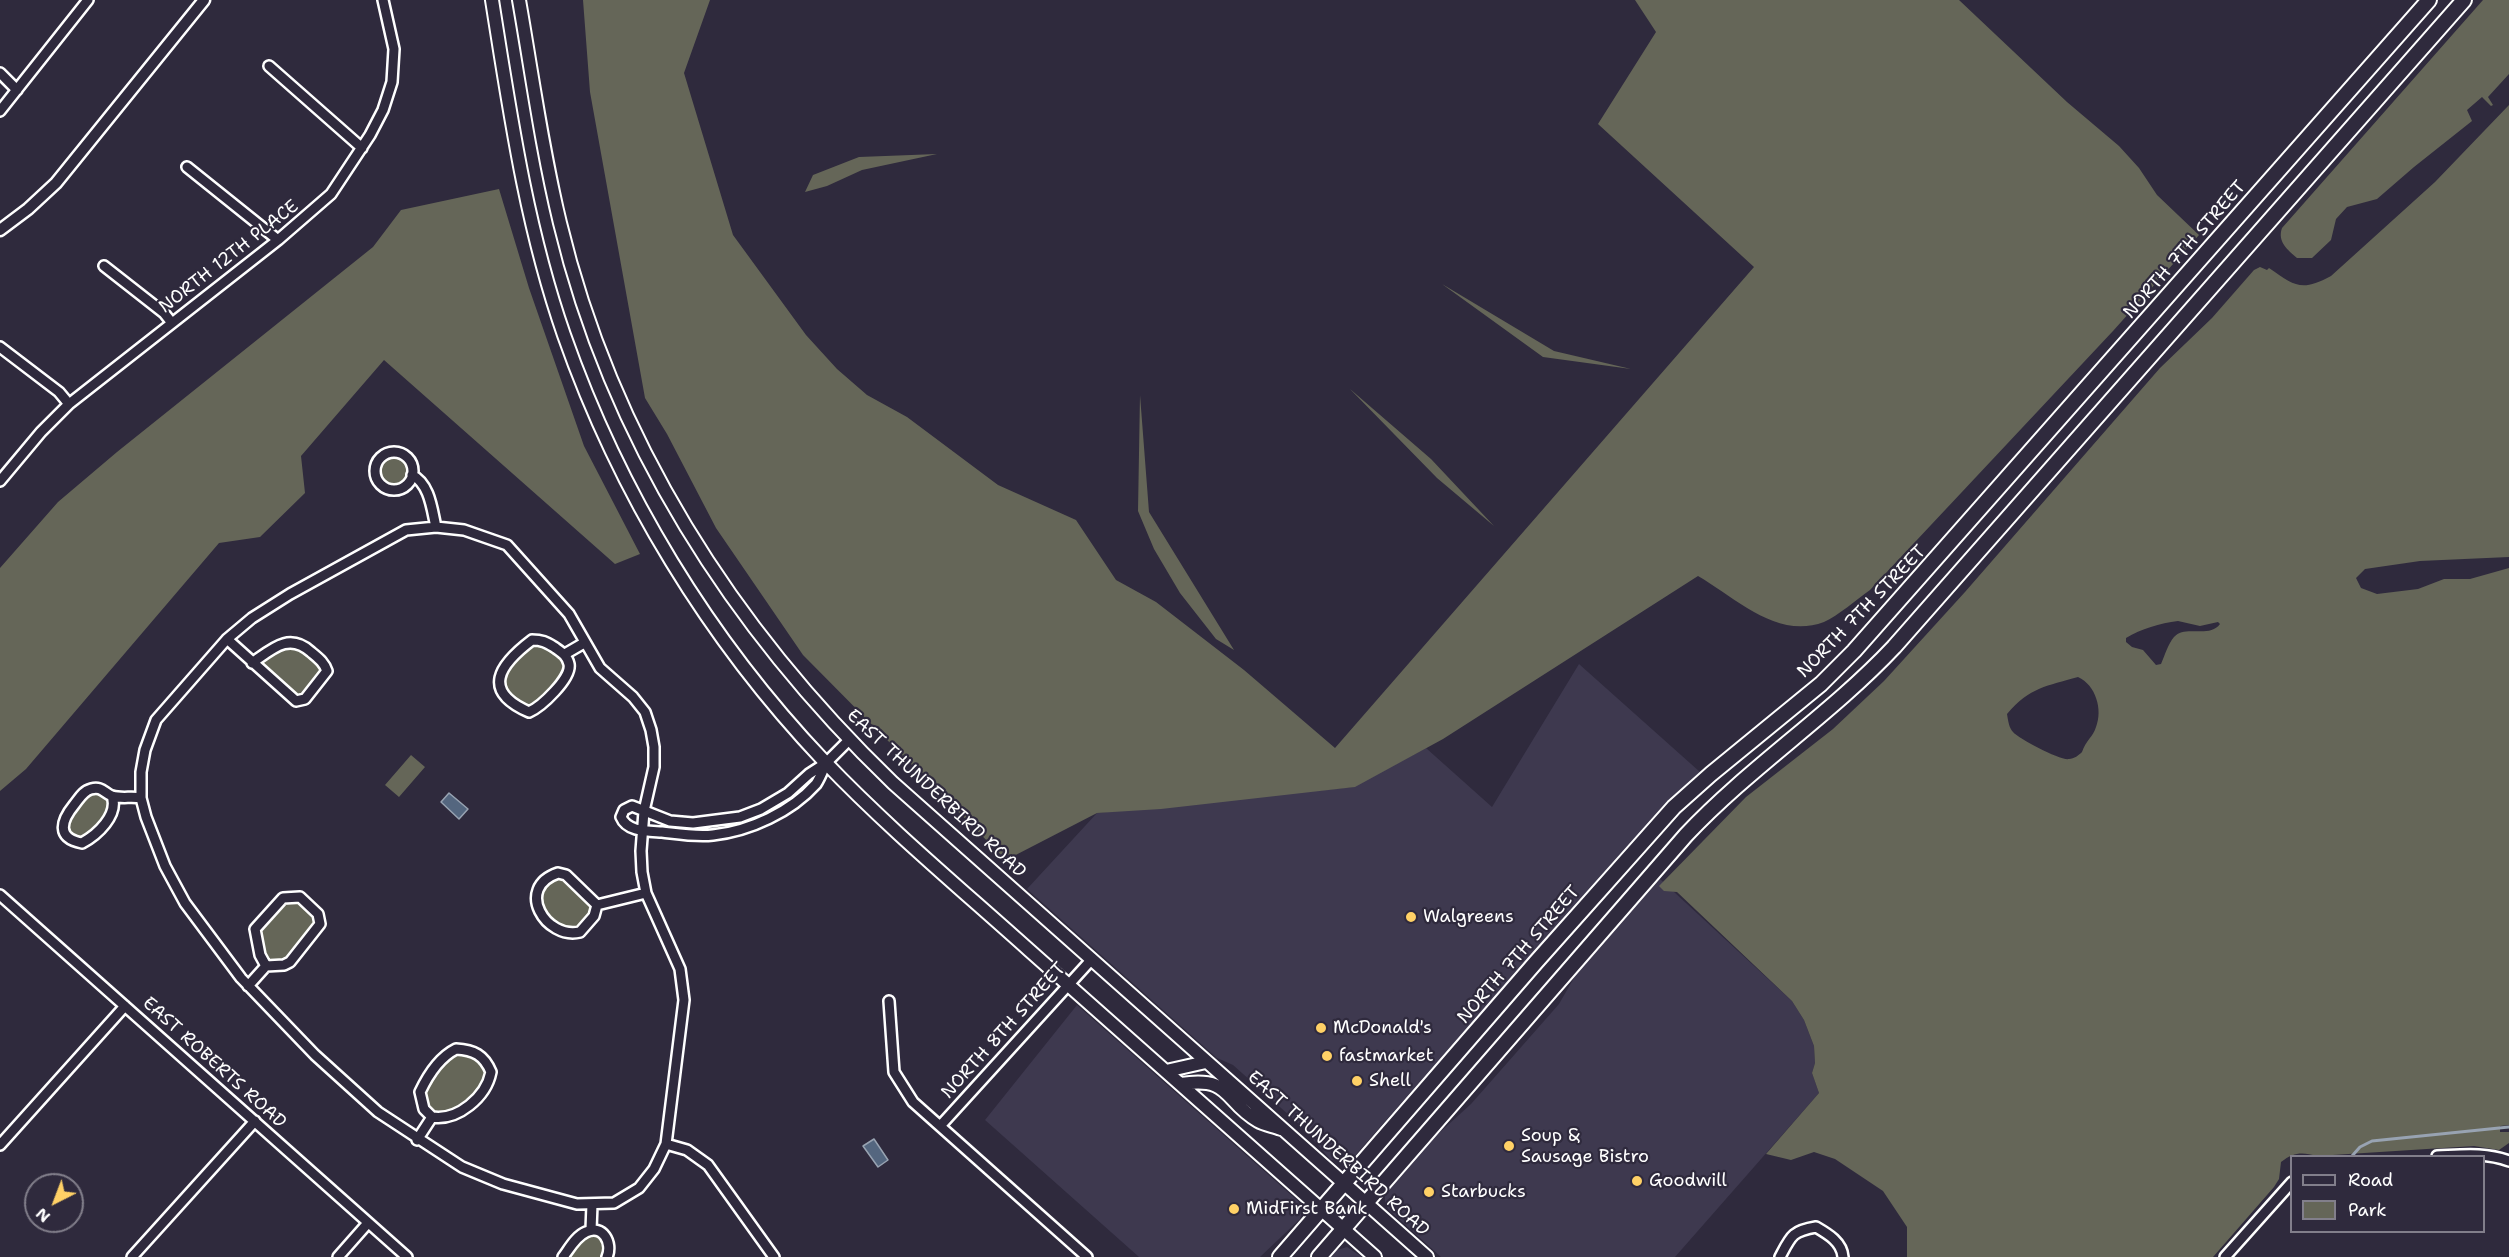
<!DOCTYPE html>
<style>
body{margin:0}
#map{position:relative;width:2509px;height:1257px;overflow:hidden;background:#2f2a3d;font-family:"Shantell Sans",sans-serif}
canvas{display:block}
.legend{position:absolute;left:2290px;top:1155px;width:195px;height:78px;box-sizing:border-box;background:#2f2a3d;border:2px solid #827f8b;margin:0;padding:8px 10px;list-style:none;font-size:18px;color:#fff}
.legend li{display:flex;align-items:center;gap:12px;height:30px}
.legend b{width:30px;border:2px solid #827f8b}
.north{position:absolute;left:24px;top:1173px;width:60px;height:60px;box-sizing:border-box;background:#2f2a3d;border:2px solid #827f8b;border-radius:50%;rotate:222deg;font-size:16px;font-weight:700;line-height:24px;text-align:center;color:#fff}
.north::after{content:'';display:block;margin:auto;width:21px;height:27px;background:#ffd166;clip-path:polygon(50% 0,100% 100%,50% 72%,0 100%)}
</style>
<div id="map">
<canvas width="2509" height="1257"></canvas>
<ul class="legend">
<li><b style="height:8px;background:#2f2a3d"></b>Road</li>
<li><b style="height:16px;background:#656658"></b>Park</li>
</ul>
<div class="north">N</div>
</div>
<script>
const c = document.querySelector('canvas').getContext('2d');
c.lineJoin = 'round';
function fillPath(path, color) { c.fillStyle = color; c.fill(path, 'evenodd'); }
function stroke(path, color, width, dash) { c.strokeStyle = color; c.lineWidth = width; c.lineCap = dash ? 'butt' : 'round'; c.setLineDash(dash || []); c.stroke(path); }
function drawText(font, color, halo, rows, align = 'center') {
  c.font = font + ' "Shantell Sans",sans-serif'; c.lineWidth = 4.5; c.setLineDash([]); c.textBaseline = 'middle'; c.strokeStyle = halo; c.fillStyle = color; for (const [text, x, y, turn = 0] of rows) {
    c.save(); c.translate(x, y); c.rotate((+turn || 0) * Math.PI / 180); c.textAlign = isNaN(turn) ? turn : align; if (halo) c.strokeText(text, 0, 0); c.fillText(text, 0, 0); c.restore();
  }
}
const built = new Path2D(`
 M1579,664L1700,772L1627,846L1352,1159L1347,1162L1331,1160L1300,1125L1233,1065L1217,1058L1209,1051L1027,889L1097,813L1353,787L1426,748L1492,807Z
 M1660,879L1792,1001L1804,1020L1814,1046L1815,1063L1812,1073L1819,1093L1675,1257H1441L1389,1210L1385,1205V1195L1389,1188L1428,1143L1471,1104L1559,1004L1578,971Z
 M1077,1005L1298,1201L1302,1213L1300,1219L1260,1257H1139L985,1120Z
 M1347,1247L1362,1257H1329L1337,1250Z`);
const green = new Path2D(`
 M583,0H710L684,73L733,235L806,335L837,369L867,395L907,417L998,485L1076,520L1116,580L1156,602L1244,670L1335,748L1754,267L1598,124L1656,32L1635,0H1959L2067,102L2119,146L2139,168L2157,195L2199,235L2113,331L1870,590C1857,599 1838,616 1824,622C1777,640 1736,598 1698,576L1443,739L1355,787L1161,809L1097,813L1006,860L803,655L716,528L667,434L645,398L590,92Z
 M2483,0H2509V74L2488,97L2493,105L2491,106L2482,97L2467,110L2472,121L2414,167L2377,199L2347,207L2336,219L2331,240L2312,258H2297C2288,250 2277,242 2282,228Z
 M2509,105V557L2420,561L2365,569L2356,578L2361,588L2377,594L2418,589L2444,579H2470L2509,568V1125L2500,1126V1132H2509V1143L2499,1150L2474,1146L2317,1156C2302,1152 2294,1152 2281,1162L2279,1179L2274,1187L2213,1257H1907V1227L1883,1191L1835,1159L1814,1152L1791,1160L1766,1154L1819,1093L1812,1073L1815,1063L1814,1046L1804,1020L1792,1001L1677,892L1664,891L1659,886L1746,797L1833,729L1884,681L1965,592L2160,368L2212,318L2254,270L2260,267L2267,270L2269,268C2295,286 2301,292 2331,276L2435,182ZM2178,621L2200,626L2218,622L2220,624C2209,639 2185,624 2174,637C2168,644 2165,655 2161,664L2156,665L2143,650L2132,647L2126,642V638C2141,629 2160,623 2178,621ZM2078,677C2096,685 2103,710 2096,727C2093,737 2086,740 2082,752C2079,755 2074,759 2069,759C2061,761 2019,739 2013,732C2009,728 2008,720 2007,714C2030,687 2047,686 2078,677Z
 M937,154L862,170L827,186L805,192L813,175L859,157Z
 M499,189L529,288L584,446L640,554L615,564L384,360L301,456L305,493L260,537L219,543L26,769L0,791V568L58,502L117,452L373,247L401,210Z
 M1442,284L1554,351L1631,369L1543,357Z
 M1350,389L1431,459L1494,526L1437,478Z
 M1140,395L1149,512L1234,650L1216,639L1180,593L1154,549L1138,511Z
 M375 471a19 19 0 1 1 38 0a19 19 0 1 1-38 0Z
 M532,640L565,654L569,672L529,712L509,700L500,675Z
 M282,642L308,649L326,675L296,701L252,663Z
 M411,755L425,767L399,797L385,785Z
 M103,789L113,810L89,839L67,837C67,804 72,799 103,789Z
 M558,873L593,899L594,916L572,934L540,913L535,896Z
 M300,897L320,924L290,962L266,966L255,929L283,898Z
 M456,1049L487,1064L489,1082L460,1112L432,1117L420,1099L426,1080Z
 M591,1230L608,1239L607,1257H563Z`);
const water = new Path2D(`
 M449,793L468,809L459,819L441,802Z
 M874,1139L888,1160L878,1167L863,1146Z`);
const stream = new Path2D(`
 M2352,1156L2360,1147L2372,1141L2509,1127`);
const minor = new Path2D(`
 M269,66L362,148
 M0,73L17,90
 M0,111L88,0
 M187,167L278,240
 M104,266L164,313L172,323
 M0,347L59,392L69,404
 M375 471a19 19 0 1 1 38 0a19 19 0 1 1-38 0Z
 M412,475C430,484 432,510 436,527
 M0,481L41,432L69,404L278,240L331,194L370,135L383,110L392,82L394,49L383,0
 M436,527L464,530L507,545L569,614L600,668L633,697L645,712L651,730L654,747V767L644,811L641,851L642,872L646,893L680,969L684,1000L666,1144L654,1169L639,1188L614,1203L577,1204L503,1184L462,1167L378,1112L315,1055L241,978L185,903L165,866L146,817L141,798V772L145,750L156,720L227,639L252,618L290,594L406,530Z
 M227,639L296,701L305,699L327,671C324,662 318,658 311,652C289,632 272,649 252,663
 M532,640C542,640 546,642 554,647C561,652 567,655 569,664C572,678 541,707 529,712C481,691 499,665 532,640Z
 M565,654L584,643
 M826,763C823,770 820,778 816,784C791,812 750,831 713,835C696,837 679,834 662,832C648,831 627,832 621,817L624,810L632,806L670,821L693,823L740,817L761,809L788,793L809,774L826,763L849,740
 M112,796C119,815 97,835 82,843C56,838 61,821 74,805C79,799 83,791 91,789C102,786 104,793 112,796C121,799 132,796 141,798
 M558,873L566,875L597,905L594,916L580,932C546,940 514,888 558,873Z
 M0,895L407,1257
 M597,905L646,893
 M248,986L266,966L284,965L290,962L320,924L318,914L300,897L283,898L255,929L260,955L266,966
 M889,1001L894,1072L913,1102L1087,1257
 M456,1049C474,1050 484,1055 491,1072C486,1097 458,1121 432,1117L424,1109L420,1092C428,1075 440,1057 456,1049Z
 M941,1125L1092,959
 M417,1140L432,1117
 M666,1144L687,1150L708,1165L774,1257
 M0,1145L125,1006
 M2437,1156C2462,1155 2485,1152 2509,1161
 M591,1230L592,1204
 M132,1257L255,1121
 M338,1257L368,1223
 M563,1257C569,1249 576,1236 586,1232C603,1224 613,1243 607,1257
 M1780,1257C1791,1236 1792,1231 1816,1227C1828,1234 1842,1242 1843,1257
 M2225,1257L2292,1182`);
const tertiary = new Path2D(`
 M0,230L28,209L56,183L204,0`);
const secondary = new Path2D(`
 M492,0C510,113 526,226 564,335C619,492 709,640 824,761C888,828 960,888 1029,950C1144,1053 1260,1154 1375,1257
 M519,0C532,74 542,149 560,223C612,440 733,629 893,783L1427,1257
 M1166,1071L1206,1062
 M1181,1084C1232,1076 1223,1101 1258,1121C1265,1125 1274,1126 1281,1129`);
const primary = new Path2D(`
 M1280,1257L1536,962L1674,807L1711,774L1821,684L1854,651L2429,0
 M1319,1257L1686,835C1750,767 1830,715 1894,647L2464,0`);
const markers = [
 [1411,917,6,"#ffd166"],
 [1321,1028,6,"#ffd166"],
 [1327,1056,6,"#ffd166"],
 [1357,1081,6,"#ffd166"],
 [1509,1146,6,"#ffd166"],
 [1637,1181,6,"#ffd166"],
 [1429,1192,6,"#ffd166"],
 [1234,1209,6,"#ffd166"]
];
const streetNames = [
 ["NORTH 7TH STREET",2185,250,-49],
 ["NORTH 12TH PLACE",229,257,-38],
 ["NORTH 7TH STREET",1862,612,-46],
 ["EAST THUNDERBIRD ROAD",936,794,43],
 ["NORTH 7TH STREET",1519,955,-49],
 ["NORTH 8TH STREET",1004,1031,-48],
 ["EAST ROBERTS ROAD",214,1063,42],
 ["EAST THUNDERBIRD ROAD",1338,1154,42]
];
const poiNames = [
 ["Walgreens",1423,917],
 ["McDonald's",1333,1028],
 ["fastmarket",1339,1056],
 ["Shell",1369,1081],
 ["Soup &",1521,1136],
 ["Sausage Bistro",1521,1157],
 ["Goodwill",1649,1181],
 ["Starbucks",1441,1192],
 ["MidFirst Bank",1246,1209]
];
fillPath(built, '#3e394f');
fillPath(green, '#656658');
fillPath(water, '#54667f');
stroke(water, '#98a3b2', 1.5);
stroke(stream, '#98a3b2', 3);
stroke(minor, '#fff', 14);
stroke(tertiary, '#fff', 15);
stroke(secondary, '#fff', 16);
stroke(primary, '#fff', 18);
stroke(minor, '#2f2a3d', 9);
stroke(tertiary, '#2f2a3d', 10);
stroke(secondary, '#2f2a3d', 12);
stroke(primary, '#2f2a3d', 14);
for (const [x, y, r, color] of markers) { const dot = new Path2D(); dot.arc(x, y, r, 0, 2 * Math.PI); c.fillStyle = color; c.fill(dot); stroke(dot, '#2f2a3d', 2); }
drawText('18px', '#fff', '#2f2a3d', streetNames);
drawText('18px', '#fff', '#2f2a3d', poiNames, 'left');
</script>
